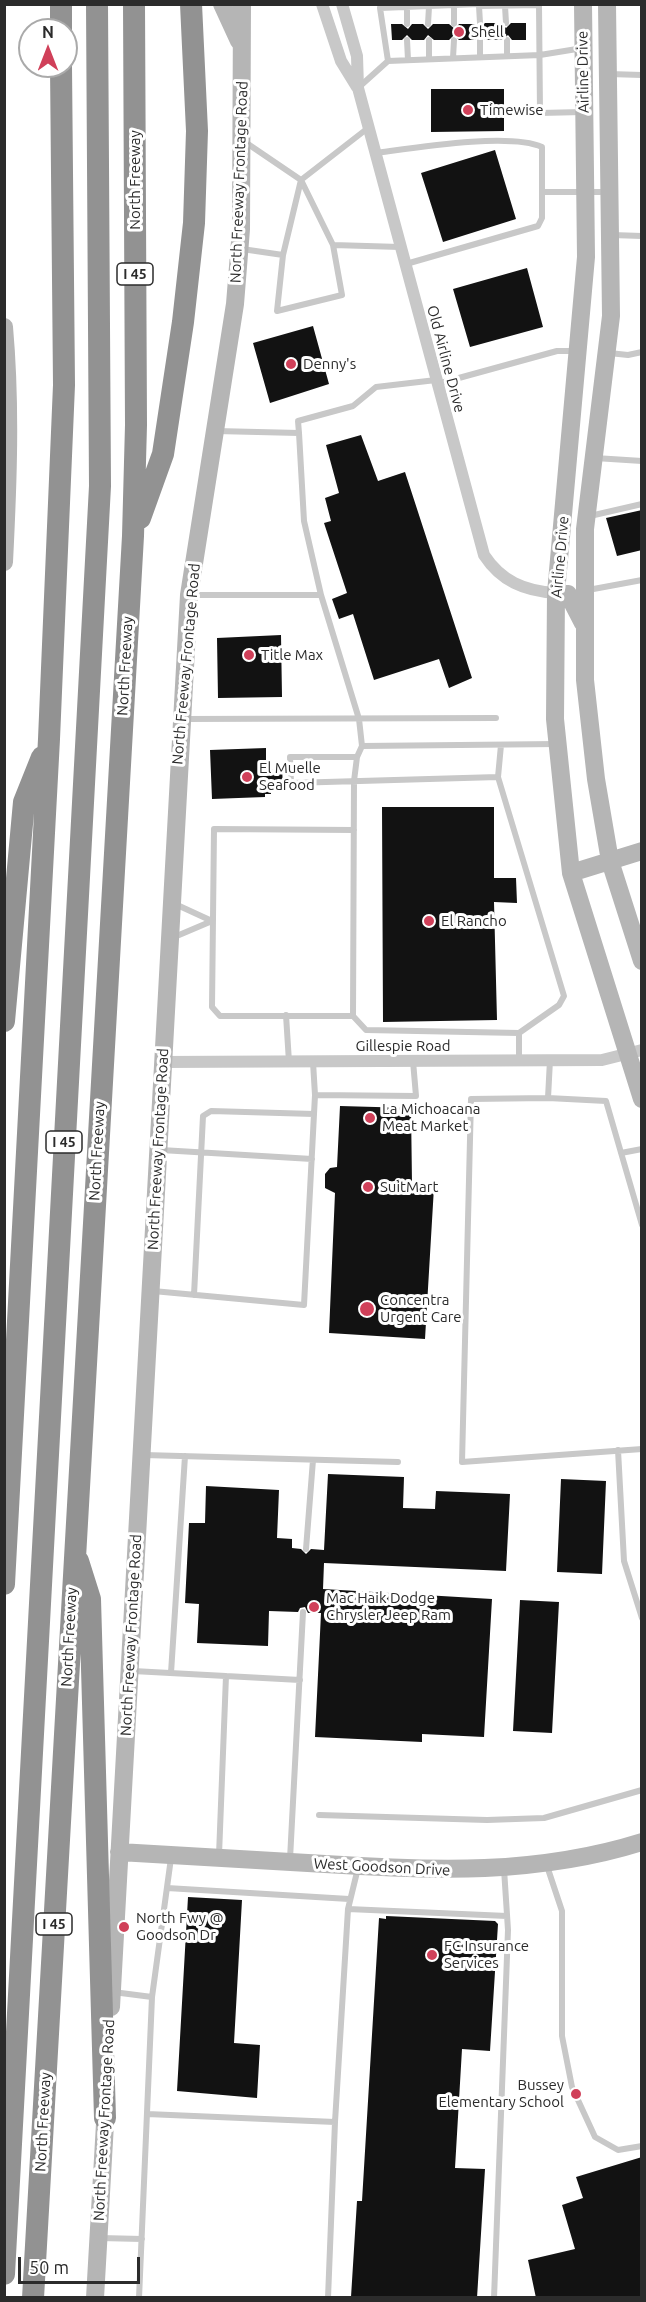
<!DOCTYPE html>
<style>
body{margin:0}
#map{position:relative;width:646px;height:2302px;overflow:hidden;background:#fff;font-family:Ubuntu,sans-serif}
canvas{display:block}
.frame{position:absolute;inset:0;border:6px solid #2b2b2b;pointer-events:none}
.north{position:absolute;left:18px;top:18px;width:60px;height:60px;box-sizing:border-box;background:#fff;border:2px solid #aaa;border-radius:50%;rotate:0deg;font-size:16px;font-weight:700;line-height:24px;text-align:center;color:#2b2b2b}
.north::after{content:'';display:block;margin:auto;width:21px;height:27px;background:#d04059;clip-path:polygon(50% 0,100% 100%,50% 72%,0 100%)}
.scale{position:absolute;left:18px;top:2257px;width:122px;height:27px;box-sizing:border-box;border:3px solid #2b2b2b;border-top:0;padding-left:8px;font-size:18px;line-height:21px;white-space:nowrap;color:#2b2b2b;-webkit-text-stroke:4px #fff;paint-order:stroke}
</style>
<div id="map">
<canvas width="646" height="2302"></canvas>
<div class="frame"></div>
<div class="north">N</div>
<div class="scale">50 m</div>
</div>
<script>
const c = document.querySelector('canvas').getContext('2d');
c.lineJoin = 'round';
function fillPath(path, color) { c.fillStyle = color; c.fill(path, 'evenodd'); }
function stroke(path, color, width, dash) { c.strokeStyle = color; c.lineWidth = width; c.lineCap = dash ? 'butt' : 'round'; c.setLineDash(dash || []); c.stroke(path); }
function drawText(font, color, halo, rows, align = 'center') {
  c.font = font + ' Ubuntu,sans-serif'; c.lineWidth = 6; c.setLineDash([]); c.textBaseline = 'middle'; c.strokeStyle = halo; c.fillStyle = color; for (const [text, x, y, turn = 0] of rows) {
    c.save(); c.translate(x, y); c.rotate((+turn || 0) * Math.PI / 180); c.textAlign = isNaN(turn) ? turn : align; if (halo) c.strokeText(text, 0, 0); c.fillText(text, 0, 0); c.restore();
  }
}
const building = new Path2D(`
 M485,23H501L506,28L511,23H526V40H512L508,35L502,40H485L479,35L475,40H459L454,35L449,40H434L428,35L424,40H412L407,35L402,40H392L391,24H402L408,29L412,24H423L428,29L433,24H449L455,29L459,24H475L480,28Z
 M431,89H504V131L431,132Z
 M495,150L516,219L443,242L421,173Z
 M527,268L543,327L470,347L453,289Z
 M313,326L329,384L270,403L253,343Z
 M361,435L378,481L405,472L472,678L449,688L439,659L374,680L353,614L339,619L332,599L347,593L324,523L331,521L325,498L339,493L326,445Z
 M642,510V550L617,556L606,518Z
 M281,635L282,697L218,698L217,638Z
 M266,748V770L282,769L283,785L271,786V794H265V797L212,799L210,750Z
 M382,807H494V878H516L517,903L494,902L497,1020L383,1022Z
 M340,1106L411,1108L412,1184L434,1187L425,1339L329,1333L335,1193L325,1188V1174L330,1168L337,1167Z
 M328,1474L404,1477L403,1508L435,1509L436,1491L510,1494L506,1571L324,1563L323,1589L492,1599L484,1737L422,1734V1742L315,1737L321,1613H308L305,1607L300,1608L298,1612L269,1611L268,1646L197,1643L199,1604L185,1603L189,1523H205L206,1486L279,1490L277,1538L292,1539V1548L301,1549L306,1554L311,1549L324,1550Z
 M561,1479L606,1481L602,1574L557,1572Z
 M520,1600L559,1602L552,1733L513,1731Z
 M188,1897L242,1900L234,2043L260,2045L257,2098L177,2091Z
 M386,1916L495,1921L498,1924L490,2051L462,2049L455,2168L485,2169L477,2298L351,2297L357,2201H362L379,1918L386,1919Z
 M642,2157V2298H536L528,2260L575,2249L562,2205L583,2198L576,2177Z`);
const lane = new Path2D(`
 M454,6V24
 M505,6L506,23
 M480,23L479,6L539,5L540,113L583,112
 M407,24V7
 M428,24L429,7
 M407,40L408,60
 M429,40V59
 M480,40V57
 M507,40V56
 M453,58L454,40
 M388,61L380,8L479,4
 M609,74L642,75
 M358,88L388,61L540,55L583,48
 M245,142L301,180L333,245L342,295L277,311L283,255L301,180L368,128
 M375,153C413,148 509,132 542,147V218L538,226L406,264
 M542,192H607
 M612,235L642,236
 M333,245L400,247
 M242,249L283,255
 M609,353L628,355L642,352
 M437,384L557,351H576
 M216,431L299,433L304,521L321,595L359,719L362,746L357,757L354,781L353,1016
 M299,433L298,421L353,406L376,387L436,380
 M595,458L642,461
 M590,516L642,504
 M588,590L642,580
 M192,595H321
 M184,719L496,718
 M362,746L557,744
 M357,757H290L291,783L498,777
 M354,830L214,829L212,1007L220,1016H353L366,1030L519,1033L559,1005L564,996L498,777L501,745
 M175,904L212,921
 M172,938L212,921
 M286,1015L289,1062
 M519,1033V1060
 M550,1060L548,1098L471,1099L462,1462L642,1449
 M313,1062L315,1095L416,1096L413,1061
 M548,1098L606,1101L642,1225
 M161,1150L312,1159
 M621,1153L642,1149
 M153,1291L304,1305L315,1095
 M194,1295L203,1116L211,1111L314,1114
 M618,1450L624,1561L642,1618
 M144,1455L398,1462
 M306,1549L313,1460
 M133,1671L300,1680
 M171,1673L185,1456
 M319,1815L487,1820L544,1818L642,1790
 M219,1855L226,1676
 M290,1859L303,1612
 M547,1866L562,1911V2036L572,2087L595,2137L618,2150L642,2146
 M167,1888L349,1899
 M348,1909L507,1916
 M113,1992L152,1997L139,2298
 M152,1997L171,1858
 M147,2114L335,2122
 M100,2238L142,2239
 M328,2298L335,2122L348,1909L358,1868
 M494,2298L508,1930L504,1869`);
const street = new Path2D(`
 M322,4L341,61L357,87
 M342,4L357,56L358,88L484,555C501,581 524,591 556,593
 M162,1062L602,1060L642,1050`);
const secondary = new Path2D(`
 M222,4L239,41
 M583,4L586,257L556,593L555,719L571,873L642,1099
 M607,4L611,316L585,529V680L596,779L610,861L642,961
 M4,327C11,406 8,483 4,562
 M556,593L568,594L583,623
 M571,873L642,851
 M119,1852C188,1856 256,1860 325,1864C433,1871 537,1875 642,1842
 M111,2007L189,595L235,304L241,229L242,4
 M95,2298L106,2106`);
const highway = new Path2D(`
 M61,4V30
 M140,518L163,454L183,322L194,223L197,131L191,4
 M4,1021L24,802L42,757
 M78,1561L90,1599L105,2118
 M4,1584L49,739L64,385L61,66
 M4,2274L100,486L97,4
 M33,2298L133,536L136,425L134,4`);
const markers = [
 [459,32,6,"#d04059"],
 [468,110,6,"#d04059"],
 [291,364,6,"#d04059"],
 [249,655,6,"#d04059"],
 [247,777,6,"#d04059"],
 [429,921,6,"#d04059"],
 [370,1118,6,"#d04059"],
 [368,1187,6,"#d04059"],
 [367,1309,8,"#d04059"],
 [314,1607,6,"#d04059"],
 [124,1927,6,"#d04059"],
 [432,1955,6,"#d04059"],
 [576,2094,6,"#d04059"]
];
const shields = [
 [135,274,36],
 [64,1142,36],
 [54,1924,36]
];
const shieldNames = [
 ["I 45",135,274],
 ["I 45",64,1142],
 ["I 45",54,1924]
];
const poiNames = [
 ["Shell",471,32],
 ["Timewise",480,110],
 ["Denny's",303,364],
 ["Title Max",261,655],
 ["El Muelle",259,768],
 ["Seafood",259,785],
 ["El Rancho",441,921],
 ["La Michoacana",382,1109],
 ["Meat Market",382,1126],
 ["SuitMart",380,1187],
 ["Concentra",380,1300],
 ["Urgent Care",380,1317],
 ["Mac Haik Dodge",326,1598],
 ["Chrysler Jeep Ram",326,1615],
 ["North Fwy @",136,1918],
 ["Goodson Dr",136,1935],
 ["FC Insurance",444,1946],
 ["Services",444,1963],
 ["Bussey",564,2085,"right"],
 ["Elementary School",564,2102,"right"]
];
const streetNames = [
 ["Airline Drive",583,72,-91],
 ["North Freeway",135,180,-90],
 ["North Freeway Frontage Road",239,182,-88],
 ["Old Airline Drive",446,359,75],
 ["Airline Drive",560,557,-85],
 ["North Freeway Frontage Road",186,664,-85],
 ["North Freeway",125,666,-87],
 ["Gillespie Road",403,1046],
 ["North Freeway Frontage Road",158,1149,-87],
 ["North Freeway",97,1151,-87],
 ["North Freeway Frontage Road",131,1635,-87],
 ["North Freeway",69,1637,-87],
 ["West Goodson Drive",382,1867,3],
 ["North Freeway Frontage Road",104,2120,-87],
 ["North Freeway",43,2122,-87]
];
fillPath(building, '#121212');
stroke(lane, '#c8c8c8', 6);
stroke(street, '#c8c8c8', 12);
stroke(secondary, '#b5b5b5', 18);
stroke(highway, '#929292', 22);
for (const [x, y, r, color] of markers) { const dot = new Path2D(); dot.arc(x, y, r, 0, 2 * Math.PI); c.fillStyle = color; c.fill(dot); stroke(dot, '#fff', 2); }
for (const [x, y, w] of shields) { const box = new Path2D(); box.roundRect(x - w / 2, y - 11, w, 22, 4.5); c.fillStyle = '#fff'; c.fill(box); stroke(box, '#2b2b2b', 1.5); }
drawText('bold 14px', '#2b2b2b', null, shieldNames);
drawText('15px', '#2b2b2b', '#fff', poiNames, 'left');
drawText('15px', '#2b2b2b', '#fff', streetNames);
</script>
